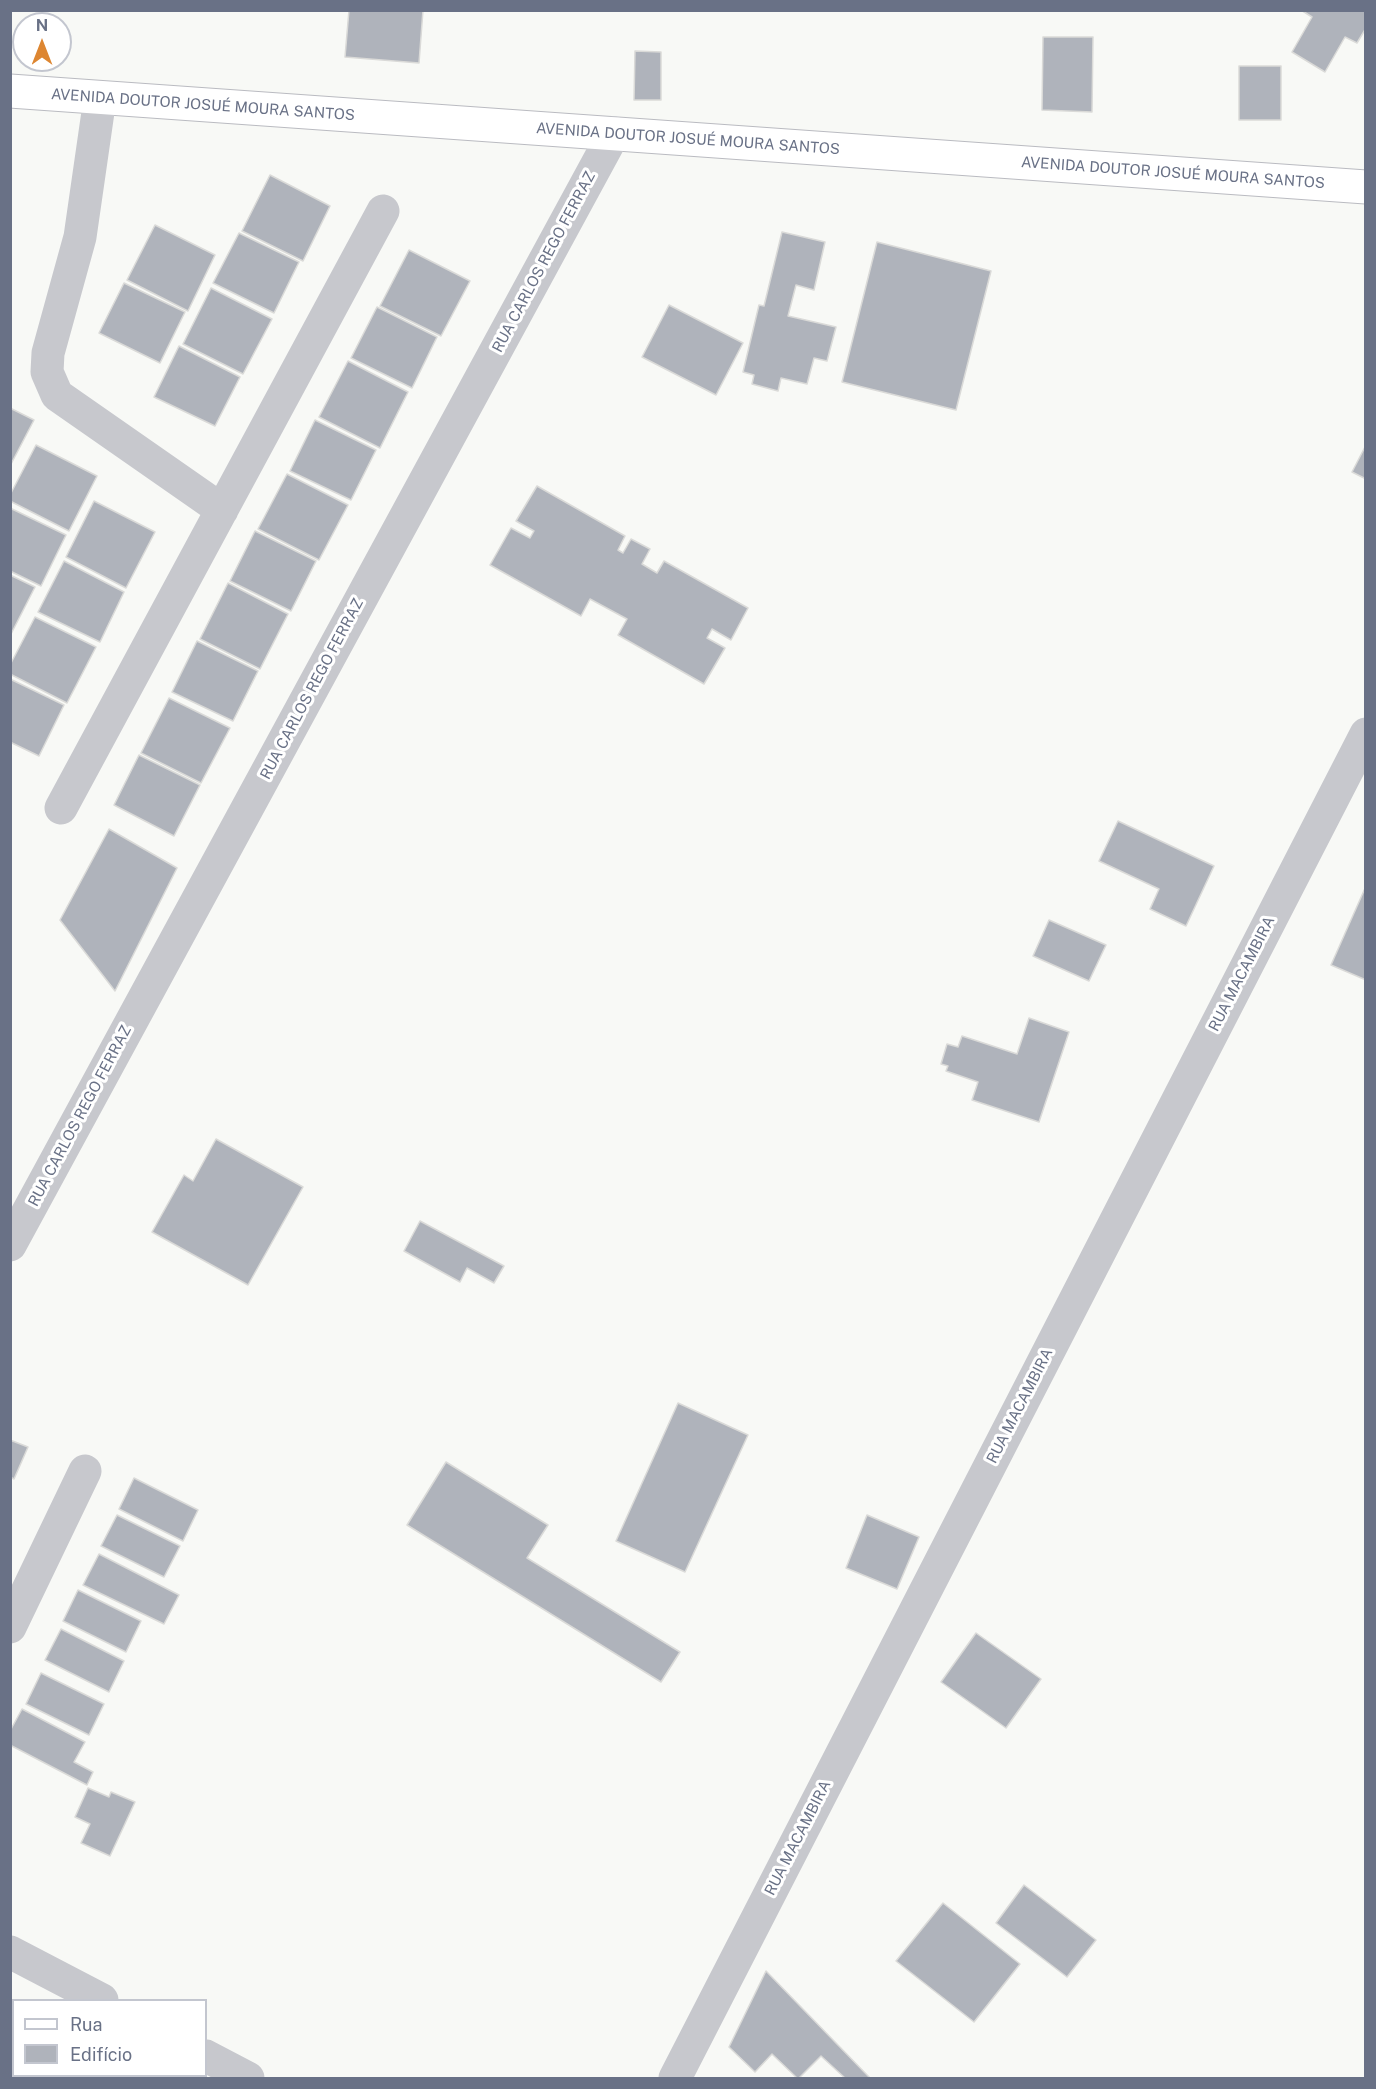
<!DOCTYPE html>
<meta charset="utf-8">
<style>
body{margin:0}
#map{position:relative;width:1376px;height:2089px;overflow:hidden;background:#f8f9f6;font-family:"Public Sans",sans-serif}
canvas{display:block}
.frame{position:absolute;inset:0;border:12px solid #697186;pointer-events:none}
.legend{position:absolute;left:12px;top:1999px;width:195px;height:78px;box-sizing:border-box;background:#fff;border:2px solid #c3c6cf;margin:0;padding:8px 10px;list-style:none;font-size:18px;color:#697186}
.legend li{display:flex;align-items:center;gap:12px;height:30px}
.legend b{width:30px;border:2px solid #c3c6cf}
.north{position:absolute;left:12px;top:12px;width:60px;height:60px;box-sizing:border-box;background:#fff;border:2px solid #c3c6cf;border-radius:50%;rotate:0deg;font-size:16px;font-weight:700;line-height:24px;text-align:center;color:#697186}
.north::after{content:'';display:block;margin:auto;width:21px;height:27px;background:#dd8631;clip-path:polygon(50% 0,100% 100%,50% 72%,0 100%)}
</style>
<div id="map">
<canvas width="1376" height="2089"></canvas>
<div class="frame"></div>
<ul class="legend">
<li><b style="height:8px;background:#fff"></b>Rua</li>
<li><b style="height:16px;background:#afb3bb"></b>Edifício</li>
</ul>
<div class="north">N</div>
</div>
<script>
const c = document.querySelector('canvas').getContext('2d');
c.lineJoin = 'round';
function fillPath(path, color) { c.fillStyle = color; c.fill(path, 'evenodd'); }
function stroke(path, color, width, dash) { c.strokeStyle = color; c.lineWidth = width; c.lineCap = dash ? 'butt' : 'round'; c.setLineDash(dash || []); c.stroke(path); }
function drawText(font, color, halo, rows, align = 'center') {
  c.font = font + ' "Public Sans",sans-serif'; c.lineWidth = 6; c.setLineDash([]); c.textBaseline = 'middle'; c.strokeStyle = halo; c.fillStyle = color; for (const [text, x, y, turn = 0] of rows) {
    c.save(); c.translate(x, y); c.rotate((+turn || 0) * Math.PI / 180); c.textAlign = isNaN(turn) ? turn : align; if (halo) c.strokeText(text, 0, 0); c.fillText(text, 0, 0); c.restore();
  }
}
const building = new Path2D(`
 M349,10H423L419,63L345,57Z
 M1301,10H1366V28L1357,43L1345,37L1325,72L1292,52L1312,17Z
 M1043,37H1093L1092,112L1042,110Z
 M635,51L661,52V100H634Z
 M1239,66H1281V120H1239Z
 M270,175L330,206L303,261L242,231Z
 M155,225L215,255L188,311L127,280Z
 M782,232L825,242L814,290L796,285L788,316L836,327L827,361L814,358L807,384L781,378L778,391L752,384L754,375L743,372L759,305L764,306Z
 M239,233L299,262L274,313L213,283Z
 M877,242L991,271L956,410L842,382Z
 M409,250L470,281L441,336L380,306Z
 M124,283L185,312L160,363L99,333Z
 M211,288L272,319L243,374L183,344Z
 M669,305L743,343L716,395L642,357Z
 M377,307L437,337L412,388L351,358Z
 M179,346L240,377L215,426L154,397Z
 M348,361L408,392L380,448L319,417Z
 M10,408L34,420L10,466Z
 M315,420L376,450L351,500L290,471Z
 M36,445L97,476L69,531L10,501V495Z
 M1366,445V479L1352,472Z
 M287,474L348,505L319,560L258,529Z
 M537,486L625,536L618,550L623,553L631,539L650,549L642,564L657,573L664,561L748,608L731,640L712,629L707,638L725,648L704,684L618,635L627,619L590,599L581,616L490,565L511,528L530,538L534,531L516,521Z
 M94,501L155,532L126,588L66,557Z
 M10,508L66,535L41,586L10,571Z
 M255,531L316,561L291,611L230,581Z
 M64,561L124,592L100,642L38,612Z
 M10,575L35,587L10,636Z
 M228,583L288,614L260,669L200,639Z
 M35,617L96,647L67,703L10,674V665Z
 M197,641L258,671L233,721L172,692Z
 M10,679L64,705L39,756L10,742Z
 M169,698L230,728L201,783L141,753Z
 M139,755L200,785L174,836L114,805Z
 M1118,821L1214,866L1186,926L1150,909L1159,889L1099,861Z
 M109,829L177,868L115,991L60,920Z
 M1366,886V980L1331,965Z
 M1049,920L1106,945L1089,981L1033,956Z
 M1029,1018L1069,1032L1039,1122L972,1100L978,1082L946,1071L948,1066L941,1064L947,1044L958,1047L962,1036L1017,1054Z
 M216,1139L303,1187L248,1285L152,1232L184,1175L193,1181Z
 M420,1221L504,1266L494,1283L467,1268L460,1282L404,1251Z
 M678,1403L748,1435L685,1572L616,1541Z
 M10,1440L28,1447L14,1479L10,1477Z
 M446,1462L548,1525L527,1558L680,1652L661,1682L407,1525Z
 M134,1478L198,1510L183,1541L119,1509Z
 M117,1515L180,1546L164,1577L101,1546Z
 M867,1515L919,1537L897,1589L846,1568Z
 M99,1554L179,1595L164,1624L83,1585Z
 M78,1590L141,1621L126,1652L63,1621Z
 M61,1629L124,1661L109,1692L45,1660Z
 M976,1633L1041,1679L1006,1728L941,1682Z
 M41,1673L104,1704L89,1735L26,1704Z
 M22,1709L85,1742L74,1762L93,1772L87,1785L10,1745V1731Z
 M88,1788L109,1797L111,1792L135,1802L110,1856L81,1843L90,1824L75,1817Z
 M1024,1885L1096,1940L1067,1977L996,1923Z
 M943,1903L1020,1964L974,2022L896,1961Z
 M766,1971L870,2078H845L821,2056L799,2078H797L772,2054L755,2072L729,2047Z`);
const minor = new Path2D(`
 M100,98L80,237L48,353L47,372L57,395L222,510
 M61,808L383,211
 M10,1245L614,133
 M10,1627L85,1471
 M675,2078L1366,734`);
const tertiary = new Path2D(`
 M10,1952L102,2000
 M206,2056L248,2078`);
const primary = new Path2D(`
 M10,91L1366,187`);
const streetNames = [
 ["AVENIDA DOUTOR JOSUÉ MOURA SANTOS",203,105,4],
 ["AVENIDA DOUTOR JOSUÉ MOURA SANTOS",688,139,4],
 ["AVENIDA DOUTOR JOSUÉ MOURA SANTOS",1173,173,4],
 ["RUA CARLOS REGO FERRAZ",544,262,-62],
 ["RUA CARLOS REGO FERRAZ",312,689,-62],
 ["RUA MACAMBIRA",1242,974,-63],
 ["RUA CARLOS REGO FERRAZ",80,1116,-62],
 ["RUA MACAMBIRA",1020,1406,-63],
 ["RUA MACAMBIRA",798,1838,-63]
];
fillPath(building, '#afb3bb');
stroke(building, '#dadad8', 1.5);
stroke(primary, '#babbc1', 35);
stroke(minor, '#c7c8cd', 33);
stroke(tertiary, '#c7c8cd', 33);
stroke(primary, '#fff', 33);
drawText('15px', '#697186', '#fff', streetNames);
</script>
